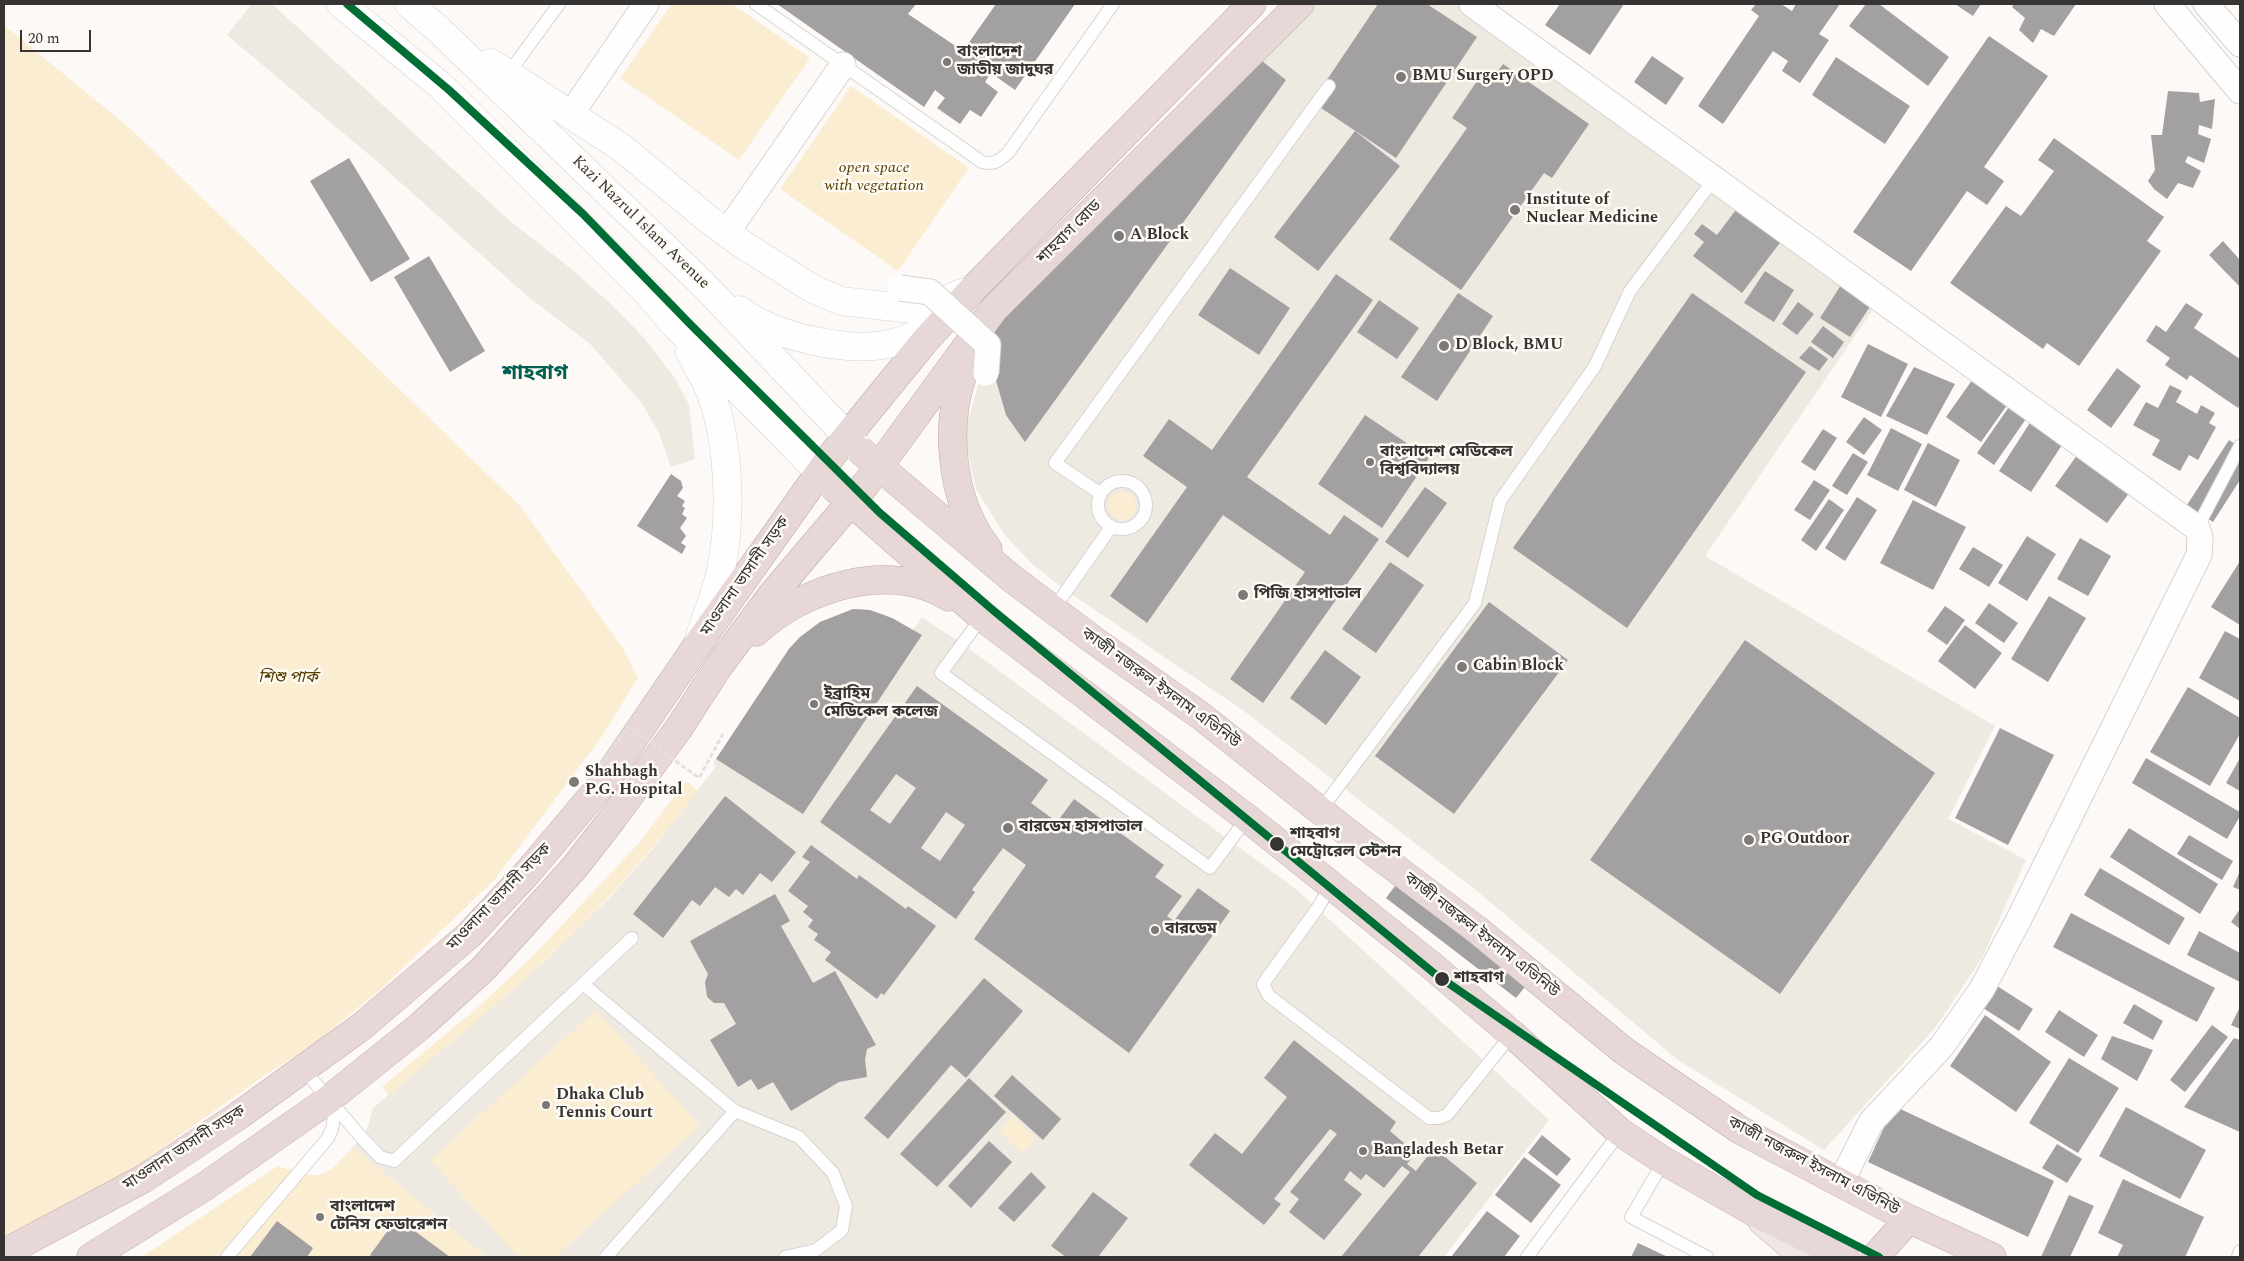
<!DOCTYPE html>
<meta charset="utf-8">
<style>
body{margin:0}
#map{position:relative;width:2244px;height:1261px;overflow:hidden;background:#fcf9f6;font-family:Spectral,serif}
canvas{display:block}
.frame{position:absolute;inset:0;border:5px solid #373533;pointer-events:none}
.scale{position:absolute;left:20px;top:30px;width:71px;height:22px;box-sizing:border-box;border:2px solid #373533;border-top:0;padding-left:6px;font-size:15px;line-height:18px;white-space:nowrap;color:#373533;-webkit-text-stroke:4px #fefaf4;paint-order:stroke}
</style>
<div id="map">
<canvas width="2244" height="1261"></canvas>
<div class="frame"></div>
<div class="scale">20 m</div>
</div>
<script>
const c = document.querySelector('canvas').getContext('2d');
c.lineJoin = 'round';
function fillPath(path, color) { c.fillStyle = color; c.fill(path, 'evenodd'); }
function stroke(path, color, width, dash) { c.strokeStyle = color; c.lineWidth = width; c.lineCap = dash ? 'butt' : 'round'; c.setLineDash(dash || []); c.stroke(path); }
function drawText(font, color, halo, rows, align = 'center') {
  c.font = font + ' Spectral,"Noto Sans Bengali",serif'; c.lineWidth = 5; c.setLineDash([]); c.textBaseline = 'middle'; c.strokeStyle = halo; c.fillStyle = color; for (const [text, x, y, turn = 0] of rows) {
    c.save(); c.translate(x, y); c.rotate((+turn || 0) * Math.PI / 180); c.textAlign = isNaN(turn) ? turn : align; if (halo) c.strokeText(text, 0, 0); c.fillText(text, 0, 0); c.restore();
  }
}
const built = new Path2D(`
 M252,4H272L510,221L569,267L611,304L644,338L675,378L689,405L695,459L671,467L659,433L641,402L590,344L526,295L380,164L227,35Z
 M1312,4H1464L1880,299L1705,556L1995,726L1948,819L2026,860L1982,958L1935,1028L1824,1150L1678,1060L1477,891L1244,711L1061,587L1031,563L1004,534L976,489L964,435L991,339L1001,316Z
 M853,609L870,610L892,618L913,630L922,617L968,648L1297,890L1549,1120L1444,1257H486L353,1147L368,1127L373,1108L543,963L612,895L650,852L716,766L713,764L716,759L788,649L800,637L820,622Z`);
const green = new Path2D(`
 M672,4H732L810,58L739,160L620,78Z
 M4,25L132,130L520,506L623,648L638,678L600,739L495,879L382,988L311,1046L265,1075L117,1180L64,1210L4,1236Z
 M851,86L969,168L898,271L780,189Z
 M1108 506a14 14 0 1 1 28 0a14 14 0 1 1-28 0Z
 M686,781L698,791C650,853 599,911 542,963C493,1009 440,1051 389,1095L382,1087L476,1009L534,955L639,843Z
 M596,1010L700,1126L555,1257H518L430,1160Z
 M1013,1116L1036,1138L1022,1153L999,1131Z
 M353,1147L486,1257H142L278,1166C320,1179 322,1182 353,1147Z`);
const building = new Path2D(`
 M777,4H916L908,14L963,51L996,4H1075L1015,90L991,73L985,82L998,92L981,117L970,110L960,124L937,108L945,98L935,90L924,107Z
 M1378,4H1427L1477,37L1396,158L1312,102Z
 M1560,4H1624L1590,55L1545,25Z
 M1756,4H1781L1792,11L1796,4H1840L1819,34L1829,40L1800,83L1782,71L1788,61L1773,51L1723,124L1698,106L1759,16L1751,10Z
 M1866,4H1879L1949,57L1928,86L1849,26Z
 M1955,4H1981L1973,16Z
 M2014,4H2076L2054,36L2041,29L2033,43L2019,30L2025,18L2012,7Z
 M1989,36L2048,76L1984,167L2004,181L1987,205L1967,191L1911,271L1853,232Z
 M1652,56L1684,78L1666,105L1634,82Z
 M1257,57L1286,80L1025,442L1006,415L995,377L993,353L995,332L1004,314Z
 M1836,57L1910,106L1885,144L1812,95Z
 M1503,64L1589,124L1552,178L1544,173L1461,290L1389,239L1467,128L1452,118L1477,81L1487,87Z
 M2168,91L2199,93L2200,102L2215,99L2212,129L2199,125L2198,134L2211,139L2204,163L2188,156L2185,162L2201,171L2193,188L2178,183L2167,199L2154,189L2148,181L2155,170L2151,135H2162Z
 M1355,131L1400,166L1318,271L1274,237Z
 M2054,138L2164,217L2147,241L2161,251L2079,366L2047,343L2043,349L1950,283L2006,206L2021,216L2054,171L2038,160Z
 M349,158L410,259L371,282L310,181Z
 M1741,203L1785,236L1742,293L1693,256L1704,242L1694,234L1702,224L1717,235Z
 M2223,241L2240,260V287L2209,255Z
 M429,256L485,351L450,372L394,277Z
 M1230,268L1290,308L1259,355L1198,315Z
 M1765,271L1794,290L1774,322L1744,303Z
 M1336,274L1373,300L1247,477L1330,535L1344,515L1379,539L1263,703L1230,679L1305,572L1223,515L1147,623L1110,596L1187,487L1143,456L1169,419L1212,450Z
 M1841,285L1871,305L1850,337L1820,318Z
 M1458,293L1493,316L1437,401L1401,377Z
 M1692,293L1806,372L1627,628L1513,548Z
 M1379,300L1419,328L1397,359L1357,332Z
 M1798,302L1814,314L1797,335L1782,324Z
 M2186,303L2203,314L2194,328L2240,359V404L2238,408L2190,375L2187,380L2165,365L2170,358L2146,341L2156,325L2166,332Z
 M1823,326L1844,342L1833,358L1811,342Z
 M1868,344L1908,364L1881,417L1841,397Z
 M1810,346L1828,359L1819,371L1799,358Z
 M1914,367L1955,384L1927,435L1886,416Z
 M2117,368L2141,386L2111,428L2087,410Z
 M1975,376L2010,401L1981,442L1946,417Z
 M2170,385L2182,391L2176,402L2197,414L2201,405L2215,413L2209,423L2216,427L2198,460L2189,455L2180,471L2152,455L2160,440L2133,425L2146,402L2158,408Z
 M2011,404L2028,416L1994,465L1977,453Z
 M1365,415L1429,458L1382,528L1318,484Z
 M1864,417L1882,430L1864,455L1846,442Z
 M2033,418L2066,439L2031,492L1999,471Z
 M1891,428L1922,444L1898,491L1867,475Z
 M1823,429L1837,438L1815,471L1801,462Z
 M2229,440L2240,447V480L2213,522L2187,505Z
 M1928,443L1960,460L1936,507L1904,490Z
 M2080,451L2132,489L2107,523L2055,486Z
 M1853,453L1868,462L1847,495L1832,486Z
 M671,474L681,481L683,488L677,496L685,501L682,506L685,508L682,514L687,518L680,528L686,536L681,543L686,546L682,554L637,526Z
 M1814,480L1830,490L1810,520L1794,510Z
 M1425,487L1447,503L1408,558L1385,542Z
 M1857,497L1877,510L1845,561L1825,548Z
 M1829,499L1844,510L1816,551L1801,540Z
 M1913,500L1966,527L1933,590L1880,563Z
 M2027,536L2056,554L2027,601L1998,583Z
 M2080,538L2111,556L2088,596L2057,579Z
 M1973,547L2003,565L1989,587L1959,569Z
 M2240,561V625L2211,607Z
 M1390,562L1424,585L1376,653L1342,629Z
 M2049,596L2086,618L2048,682L2011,659Z
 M1489,602L1568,660L1454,814L1375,756Z
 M1989,603L2018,623L2004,643L1975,623Z
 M1945,606L1965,620L1947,645L1927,631Z
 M853,609L870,610L892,618L922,635L803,814L716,759L789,649L800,637L820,622Z
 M1965,625L2002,653L1975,689L1938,661Z
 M2225,631L2240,639V701L2199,678Z
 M1745,640L1935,773L1780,994L1590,860Z
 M1325,650L1361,677L1326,725L1290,698Z
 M917,686L1048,780L1031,803L1057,822L1074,799L1164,865L1155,877L1182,896L1167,916L1174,921L1198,888L1230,911L1129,1053L974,939L1026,865L1003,848L972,890L975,892L956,919L820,822ZM896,774L916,788L890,824L870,810ZM946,812L965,825L940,861L921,848Z
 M2188,687L2240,718V734L2210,786L2150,752Z
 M2000,728L2054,755L2008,845L1955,818Z
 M2146,758L2240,812V816L2227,839L2132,783Z
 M2240,758V791L2226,783Z
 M725,796L796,852L772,882L760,873L743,895L736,889L729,897L715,887L700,906L692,900L663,938L633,914Z
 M2129,828L2218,884L2200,914L2110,857Z
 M2189,835L2233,861L2222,880L2177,854Z
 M811,845L857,879L859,875L906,909L908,906L936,926L884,995L881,993L877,999L825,960L831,952L814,940L818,934L808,927L813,920L803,912L808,906L788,891L810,862L802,857Z
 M2100,868L2185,918L2169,945L2084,895Z
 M2240,871V890L2233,887Z
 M1401,878L1532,978L1516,998L1386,898Z
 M775,894L790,921L781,926L813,983L835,971L876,1045L867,1049L865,1060L867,1077L839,1082L791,1111L773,1082L758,1090L751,1079L738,1087L710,1040L736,1024L724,1003H714L707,997L705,982L708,974L690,941Z
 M2240,909V929L2231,922Z
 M2071,913L2215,988L2197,1022L2053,947Z
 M2199,931L2240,953V982L2187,955Z
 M984,978L1023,1011L966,1078L951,1065L888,1139L864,1118Z
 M1994,984L2033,1009L2019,1031L1980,1006Z
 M2134,1004L2163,1021L2153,1040L2123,1023Z
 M2240,1007V1029L2231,1025Z
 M2059,1010L2098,1035L2084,1057L2045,1032Z
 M1985,1015L2051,1062L2016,1112L1950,1066Z
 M2212,1025L2228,1037L2185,1092L2170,1080Z
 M2112,1036L2153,1050L2137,1081L2101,1059Z
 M2234,1038L2240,1040V1132L2184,1107Z
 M1294,1040L1396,1122L1390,1131L1404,1143L1400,1148L1412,1158L1407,1164L1416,1171L1434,1148L1477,1183L1418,1257H1341L1410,1172L1402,1166L1384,1188L1366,1174L1361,1180L1350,1171L1344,1180L1362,1194L1324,1240L1289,1212L1299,1199L1290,1192L1337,1134L1330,1129L1274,1199L1281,1204L1264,1225L1189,1165L1215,1133L1242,1154L1287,1097L1264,1078Z
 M2069,1058L2119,1088L2078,1153L2029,1123Z
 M1012,1075L1061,1119L1043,1140L994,1096Z
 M969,1078L1006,1112L937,1187L900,1154Z
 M1894,1106L2054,1181L2028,1237L1868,1162Z
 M2126,1107L2206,1150L2180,1199L2099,1156Z
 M1542,1135L1571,1159L1557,1176L1528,1153Z
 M989,1141L1012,1162L971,1208L948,1186Z
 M2057,1144L2082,1159L2067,1183L2042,1168Z
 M1524,1157L1561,1185L1531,1223L1495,1195Z
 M1031,1172L1046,1187L1014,1222L998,1208Z
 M2123,1179L2204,1217L2185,1257H2117L2123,1245L2098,1233Z
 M1093,1192L1128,1218L1098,1257H1066L1051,1246Z
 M2069,1195L2094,1206L2070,1257H2041Z
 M1487,1211L1520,1236L1504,1257H1451Z
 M397,1218L450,1257H372L370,1255Z
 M277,1221L313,1248L307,1257H250Z
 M1638,1243L1668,1257H1631Z`);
const lane = new Path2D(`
 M756,4L982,162C994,165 999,161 1008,153L1113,4
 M508,74L559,4
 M1098 505a24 24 0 1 1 48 0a24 24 0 1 1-48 0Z
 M1101,494L1055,463L1329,86
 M2197,528L2240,446
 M1053,610L1111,527
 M982,617L941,673L1210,868L1247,818
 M1320,811L1475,603L1500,501L1595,366L1630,291L1714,179
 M1331,886L1317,909L1263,984L1269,996L1429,1118H1439L1447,1115L1512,1034
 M583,984L735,1111L799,1137L833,1173L846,1206L842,1230L816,1250L785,1257
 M303,1069L361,1137L380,1157L394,1161L632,938
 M1664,1161L1631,1217L1707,1257
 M227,1257L328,1138L332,1129L335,1109
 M606,1257L735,1111
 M1527,1257L1620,1132
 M2238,1257L2240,1251`);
const street = new Path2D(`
 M1472,4L2197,528L2200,538L2199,555L2019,919L1982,989L1942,1046L1871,1122L1840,1184
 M2167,4L2240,91
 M2206,4L2240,44
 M571,114L646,4
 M727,232L843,65`);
const secondary = new Path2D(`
 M341,4L441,86L648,293L673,323L835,488
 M409,4L439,30L705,286L862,452
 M491,63L622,148L708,219L742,244L813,289L841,301L912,309L934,306L962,293
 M739,310C776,337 848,354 893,343C909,340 932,327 943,316
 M690,352C695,362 701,372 706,382C730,432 732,516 721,570C716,593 706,616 699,639`);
const primary = new Path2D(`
 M1762,1221L1804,1257`);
const highway = new Path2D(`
 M970,357C942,416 948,498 988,549
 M862,452L1010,577L1092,639L1201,716L1347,832L1476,929L1624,1051L1740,1130L1909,1219L1992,1257
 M835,488L982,617L1247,818L1432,966L1512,1034L1620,1132L1664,1161L1752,1211L1845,1257
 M756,632C803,588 889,560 949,597
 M4,1253L143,1179L238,1116L361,1027L469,935L528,872L604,782L696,647L832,455L924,342L975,287L1252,4
 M91,1257L204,1187L328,1100L419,1027L483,969L574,868L613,818L679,728L719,666L771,596L866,484L994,309L1300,4
 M1875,1257L1909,1219`);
const pathBridge = new Path2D(`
 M601,765L628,727L699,778L723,734`);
const streetBridge = new Path2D(`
 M900,288L930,292L988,345L986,373`);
const metro1 = new Path2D(`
 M347,4L449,90L583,214L691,325L880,513L994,611L1435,974L1757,1195L1879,1257`);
const markers = [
 [947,62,5,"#7c7a77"],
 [1401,77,6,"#7c7a77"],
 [1515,210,6,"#7c7a77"],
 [1119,236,6,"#7c7a77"],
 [1444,346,6,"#7c7a77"],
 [1370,462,5,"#7c7a77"],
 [1243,595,6,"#7c7a77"],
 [1462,667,6,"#7c7a77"],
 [814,704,5,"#7c7a77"],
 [574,782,6,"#7c7a77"],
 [1008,828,6,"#7c7a77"],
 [1749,840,6,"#7c7a77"],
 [1277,844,8,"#373533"],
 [1155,930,5,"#7c7a77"],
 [1442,979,8,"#373533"],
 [546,1105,5,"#7c7a77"],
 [1363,1151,5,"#7c7a77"],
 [320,1217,5,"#7c7a77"]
];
const poiNames = [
 ["বাংলাদেশ",957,53],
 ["জাতীয় জাদুঘর",957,71],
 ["BMU Surgery OPD",1412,77],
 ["Institute of",1526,201],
 ["Nuclear Medicine",1526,219],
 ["A Block",1130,236],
 ["D Block, BMU",1455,346],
 ["বাংলাদেশ মেডিকেল",1380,453],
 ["বিশ্ববিদ্যালয়",1380,471],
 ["পিজি হাসপাতাল",1254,595],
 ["Cabin Block",1473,667],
 ["ইব্রাহিম",824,695],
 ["মেডিকেল কলেজ",824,713],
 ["Shahbagh",585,773],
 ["P.G. Hospital",585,791],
 ["বারডেম হাসপাতাল",1019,828],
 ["PG Outdoor",1760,840],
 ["বারডেম",1165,930],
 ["Dhaka Club",556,1096],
 ["Tennis Court",556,1114],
 ["Bangladesh Betar",1373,1151],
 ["বাংলাদেশ",330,1208],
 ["টেনিস ফেডারেশন",330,1226]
];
const parkNames = [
 ["open space",874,169],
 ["with vegetation",874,187],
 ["শিশু পার্ক",288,679]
];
const streetNames = [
 ["Kazi Nazrul Islam Avenue",640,223,44],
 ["শাহবাগ রোড",1070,233,-45],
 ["মাওলানা ভাসানী সড়ক",746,577,-55],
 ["কাজী নজরুল ইসলাম এভিনিউ",1160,689,36],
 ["মাওলানা ভাসানী সড়ক",500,898,-46],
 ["কাজী নজরুল ইসলাম এভিনিউ",1481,936,38],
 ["মাওলানা ভাসানী সড়ক",185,1149,-33],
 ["কাজী নজরুল ইসলাম এভিনিউ",1813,1167,28]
];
const stopNames = [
 ["শাহবাগ",1290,835],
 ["মেট্রোরেল স্টেশন",1290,853],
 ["শাহবাগ",1454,979]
];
const districtNames = [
 ["শাহবাগ",535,375]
];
fillPath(built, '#eee9e1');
fillPath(green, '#fbedd1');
fillPath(building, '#a2a0a0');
stroke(lane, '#d6d4d1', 14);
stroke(street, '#d6d4d1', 27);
stroke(secondary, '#d6d4d1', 29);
stroke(primary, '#bfacab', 29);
stroke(highway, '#bfacab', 29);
stroke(lane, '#fffefe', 12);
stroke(street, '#fffefe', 25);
stroke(secondary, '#fffefe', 28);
stroke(primary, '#f0e6e6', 28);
stroke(highway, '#e8d7d7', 28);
stroke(streetBridge, '#d6d4d1', 27, []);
stroke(pathBridge, '#e2e1e0', 3, [5, 2.5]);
stroke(streetBridge, '#fffefe', 25);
stroke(metro1, '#006e34', 8);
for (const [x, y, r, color] of markers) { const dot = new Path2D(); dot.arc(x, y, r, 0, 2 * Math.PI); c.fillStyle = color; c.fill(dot); stroke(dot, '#fefaf4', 2); }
drawText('bold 16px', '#373533', '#fefaf4', poiNames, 'left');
drawText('italic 16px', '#564000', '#fefaf4', parkNames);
drawText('16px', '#373533', '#fefaf4', streetNames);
drawText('bold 16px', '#373533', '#fefaf4', stopNames, 'left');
drawText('bold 21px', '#006053', '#fefaf4', districtNames);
</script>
